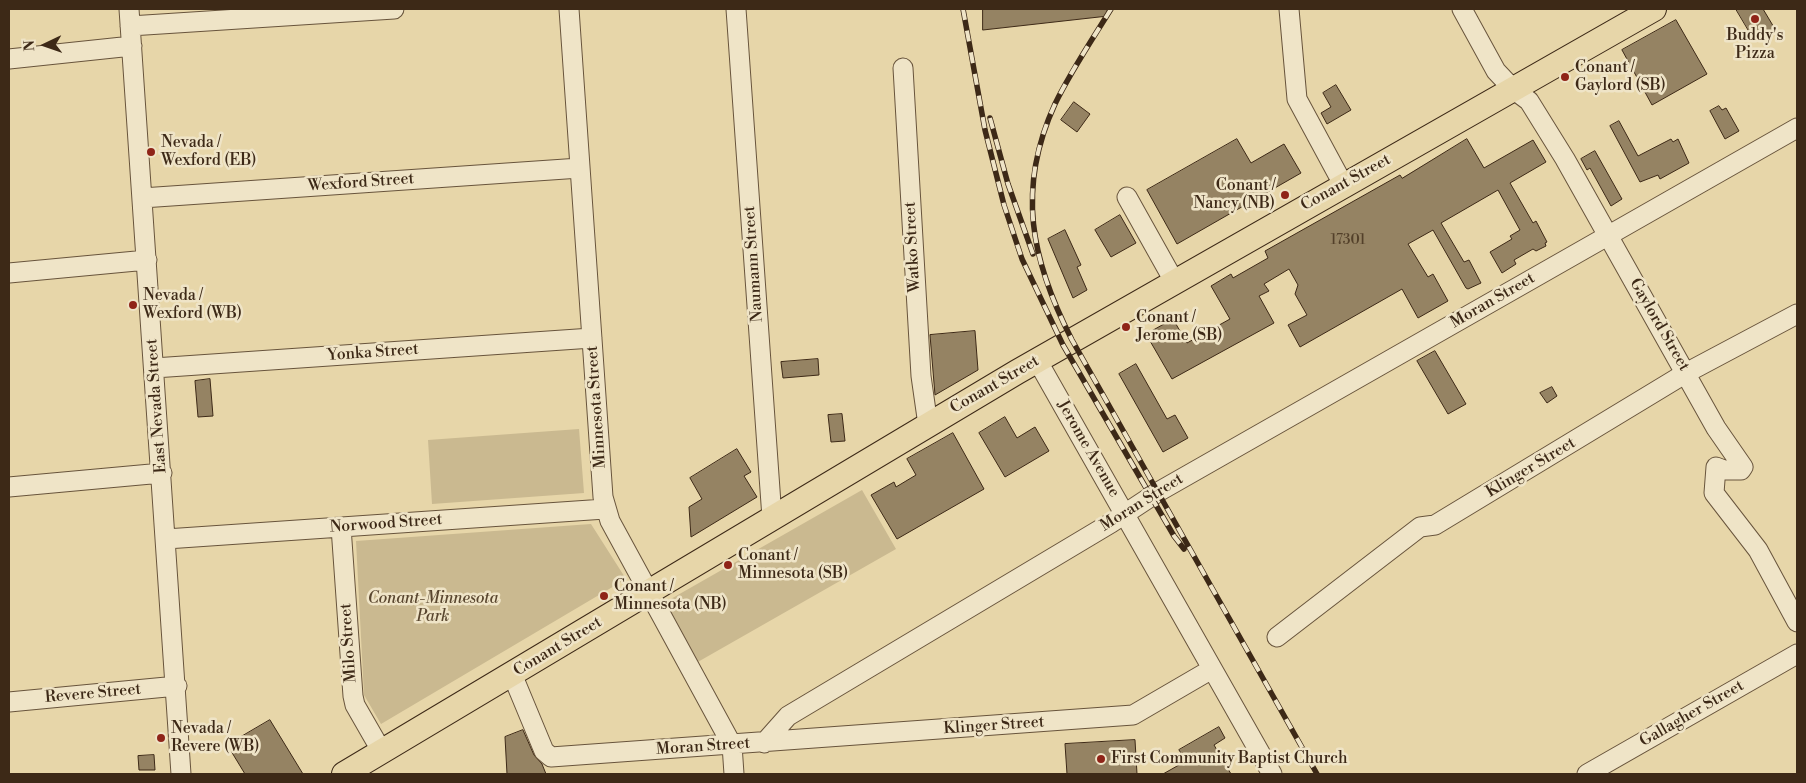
<!DOCTYPE html>
<style>
body{margin:0}
#map{position:relative;width:1806px;height:783px;overflow:hidden;background:#e7d6a9;font-family:"Libre Bodoni",serif}
canvas{display:block}
.frame{position:absolute;inset:0;border:10px solid #3d2917;pointer-events:none}
.north{position:absolute;left:20px;top:20px;width:50px;height:50px;-webkit-text-stroke:4px #efe4c7;paint-order:stroke;rotate:267deg;font-size:14px;font-weight:700;line-height:20px;text-align:center;color:#3d2917}
.north::after{content:'';display:block;margin:auto;width:18px;height:22px;background:#3d2917;clip-path:polygon(50% 0,100% 100%,50% 72%,0 100%)}
</style>
<div id="map">
<canvas width="1806" height="783"></canvas>
<div class="frame"></div>
<div class="north">N</div>
</div>
<script>
const c = document.querySelector('canvas').getContext('2d');
c.lineJoin = 'round';
function fillPath(path, color) { c.fillStyle = color; c.fill(path, 'evenodd'); }
function stroke(path, color, width, dash) { c.strokeStyle = color; c.lineWidth = width; c.lineCap = dash ? 'butt' : 'round'; c.setLineDash(dash || []); c.stroke(path); }
function drawText(font, color, halo, rows, align = 'center') {
  c.font = font + ' "Libre Bodoni",serif'; c.lineWidth = 5; c.setLineDash([]); c.textBaseline = 'middle'; c.strokeStyle = halo; c.fillStyle = color; for (const [text, x, y, turn = 0] of rows) {
    c.save(); c.translate(x, y); c.rotate((+turn || 0) * Math.PI / 180); c.textAlign = isNaN(turn) ? turn : align; if (halo) c.strokeText(text, 0, 0); c.fillText(text, 0, 0); c.restore();
  }
}
const green = new Path2D(`
 M579,429L584,493L432,504L428,440Z
 M862,490L896,549L696,663L662,604Z
 M591,524L626,579L381,724L364,695L356,541Z`);
const building = new Path2D(`
 M983,9H1107L1108,16L983,30Z
 M1736,9H1763L1775,29L1755,41Z
 M1676,20L1707,74L1652,105L1622,50Z
 M1336,85L1351,110L1327,124L1321,113L1331,107L1323,93Z
 M1074,102L1090,114L1077,132L1061,120Z
 M1719,106L1722,110L1726,108L1739,131L1725,139L1710,111Z
 M1619,121L1638,156L1671,139L1673,142L1678,139L1689,163L1660,179L1658,175L1640,182L1610,126Z
 M1237,139L1251,163L1284,144L1301,173L1177,244L1147,190Z
 M1467,139L1484,168L1533,140L1546,162L1510,183L1533,223L1536,221L1547,242L1545,243L1546,246L1536,251L1533,249L1514,260L1516,264L1502,273L1490,252L1512,239L1510,236L1520,230L1498,190L1441,223L1464,262L1469,260L1481,283L1468,289L1466,288L1433,230L1408,244L1428,277L1433,274L1448,301L1418,318L1402,289L1300,347L1288,325L1307,315L1295,294L1298,285L1289,269L1264,284L1269,291L1259,296L1274,323L1172,379L1146,334L1173,319L1187,343L1230,319L1211,286L1231,274L1233,278L1268,258L1265,251L1400,175L1402,178Z
 M1595,151L1622,199L1611,206L1590,168L1587,170L1581,159Z
 M1120,215L1136,243L1111,257L1095,230Z
 M1065,230L1081,265L1077,267L1087,290L1073,298L1048,239Z
 M975,331L978,370L935,395L930,335Z
 M1435,351L1466,404L1448,414L1417,361Z
 M818,359L819,375L783,378L781,362Z
 M1136,364L1167,419L1175,415L1188,438L1163,452L1119,374Z
 M210,379L213,416L198,417L195,381Z
 M1552,387L1557,396L1547,403L1540,393Z
 M842,414L845,441L831,442L828,415Z
 M1005,417L1017,438L1035,427L1049,451L1005,477L979,433Z
 M953,433L984,489L897,539L871,495L894,482L896,487L916,475L907,459Z
 M737,449L751,472L744,476L757,497L691,537L689,507L702,499L690,478Z
 M270,720L303,774H245L231,751L245,742L241,737Z
 M1219,727L1225,738L1214,745L1231,774H1163L1186,761L1179,750Z
 M523,730L534,755L542,764L546,774H507L505,737Z
 M1135,740L1137,774H1067L1065,744Z
 M154,755L155,770H139L138,756Z`);
const minor = new Path2D(`
 M129,9L181,774
 M569,9L603,497L610,521L732,745L734,774
 M736,9L772,518
 M1289,9L1297,99L1344,186
 M1462,9L1496,71L1513,89L1529,101L1565,159L1716,428L1743,467L1741,470H1724L1716,467L1714,493L1758,550L1797,622
 M130,26L394,9
 M9,59L132,46
 M903,68L921,376L928,425
 M1127,197L1174,281
 M142,198L580,168
 M9,273L147,260
 M1037,360L1272,774
 M154,368L592,338
 M9,487L162,473
 M341,527L353,696L355,705L382,752
 M166,539L605,509
 M1277,637L1420,527L1435,525L1686,373L1797,314
 M512,674L544,751L551,757L1133,715L1212,669
 M9,702L177,686
 M764,743L788,716L1111,523L1158,492L1797,128
 M1587,774L1797,654`);
const major = new Path2D(`
 M344,774L1017,372L1654,9`);
const rail = new Path2D(`
 M963,9L985,130L1004,205L1022,259L1063,345L1174,536L1184,549
 M1111,9C1092,40 1071,71 1055,104C1016,189 1031,260 1072,340L1317,774
 M990,118L1008,184L1033,254`);
const markers = [
 [1755,19,5,"#8f2418"],
 [1565,77,5,"#8f2418"],
 [151,152,5,"#8f2418"],
 [1285,195,5,"#8f2418"],
 [133,305,5,"#8f2418"],
 [1126,327,5,"#8f2418"],
 [728,565,5,"#8f2418"],
 [604,596,5,"#8f2418"],
 [161,738,5,"#8f2418"],
 [1101,759,5,"#8f2418"]
];
const numberNames = [
 ["17301",1348,241]
];
const poiNames = [
 ["Buddy's",1755,36,"center"],
 ["Pizza",1755,54,"center"],
 ["Conant /",1575,68],
 ["Gaylord (SB)",1575,86],
 ["Nevada /",161,143],
 ["Wexford (EB)",161,161],
 ["Conant /",1275,186,"right"],
 ["Nancy (NB)",1275,204,"right"],
 ["Nevada /",143,296],
 ["Wexford (WB)",143,314],
 ["Conant /",1136,318],
 ["Jerome (SB)",1136,336],
 ["Conant /",738,556],
 ["Minnesota (SB)",738,574],
 ["Conant /",614,587],
 ["Minnesota (NB)",614,605],
 ["Nevada /",171,729],
 ["Revere (WB)",171,747],
 ["First Community Baptist Church",1111,759]
];
const streetNames = [
 ["Wexford Street",361,183,-4],
 ["Conant Street",1346,183,-29],
 ["Watko Street",913,247,-93],
 ["Naumann Street",754,264,-94],
 ["Moran Street",1493,301,-30],
 ["Gaylord Street",1659,325,60],
 ["Yonka Street",373,353,-4],
 ["Conant Street",995,385,-30],
 ["East Nevada Street",157,406,-94],
 ["Minnesota Street",597,407,-94],
 ["Jerome Avenue",1088,449,60],
 ["Klinger Street",1531,468,-31],
 ["Moran Street",1142,503,-32],
 ["Norwood Street",386,524,-4],
 ["Milo Street",349,643,-94],
 ["Conant Street",558,647,-31],
 ["Revere Street",93,694,-5],
 ["Gallagher Street",1692,714,-30],
 ["Klinger Street",994,726,-4],
 ["Moran Street",703,747,-4]
];
const parkNames = [
 ["Conant-Minnesota",433,599],
 ["Park",433,617]
];
fillPath(green, '#cab990');
fillPath(building, '#958363');
stroke(building, '#3d2917', 1);
stroke(minor, '#68543c', 21);
stroke(major, '#3d2917', 26);
stroke(minor, '#efe4c7', 19);
stroke(major, '#e7d6a9', 24);
stroke(rail, '#3d2917', 5.5);
stroke(rail, '#efe4c7', 4, [11]);
for (const [x, y, r, color] of markers) { const dot = new Path2D(); dot.arc(x, y, r, 0, 2 * Math.PI); c.fillStyle = color; c.fill(dot); stroke(dot, '#efe4c7', 2); }
drawText('14px', '#53402a', null, numberNames);
drawText('16px', '#3d2917', '#efe4c7', poiNames, 'left');
drawText('16px', '#3d2917', '#efe4c7', streetNames);
drawText('italic 16px', '#59462f', '#efe4c7', parkNames);
</script>
